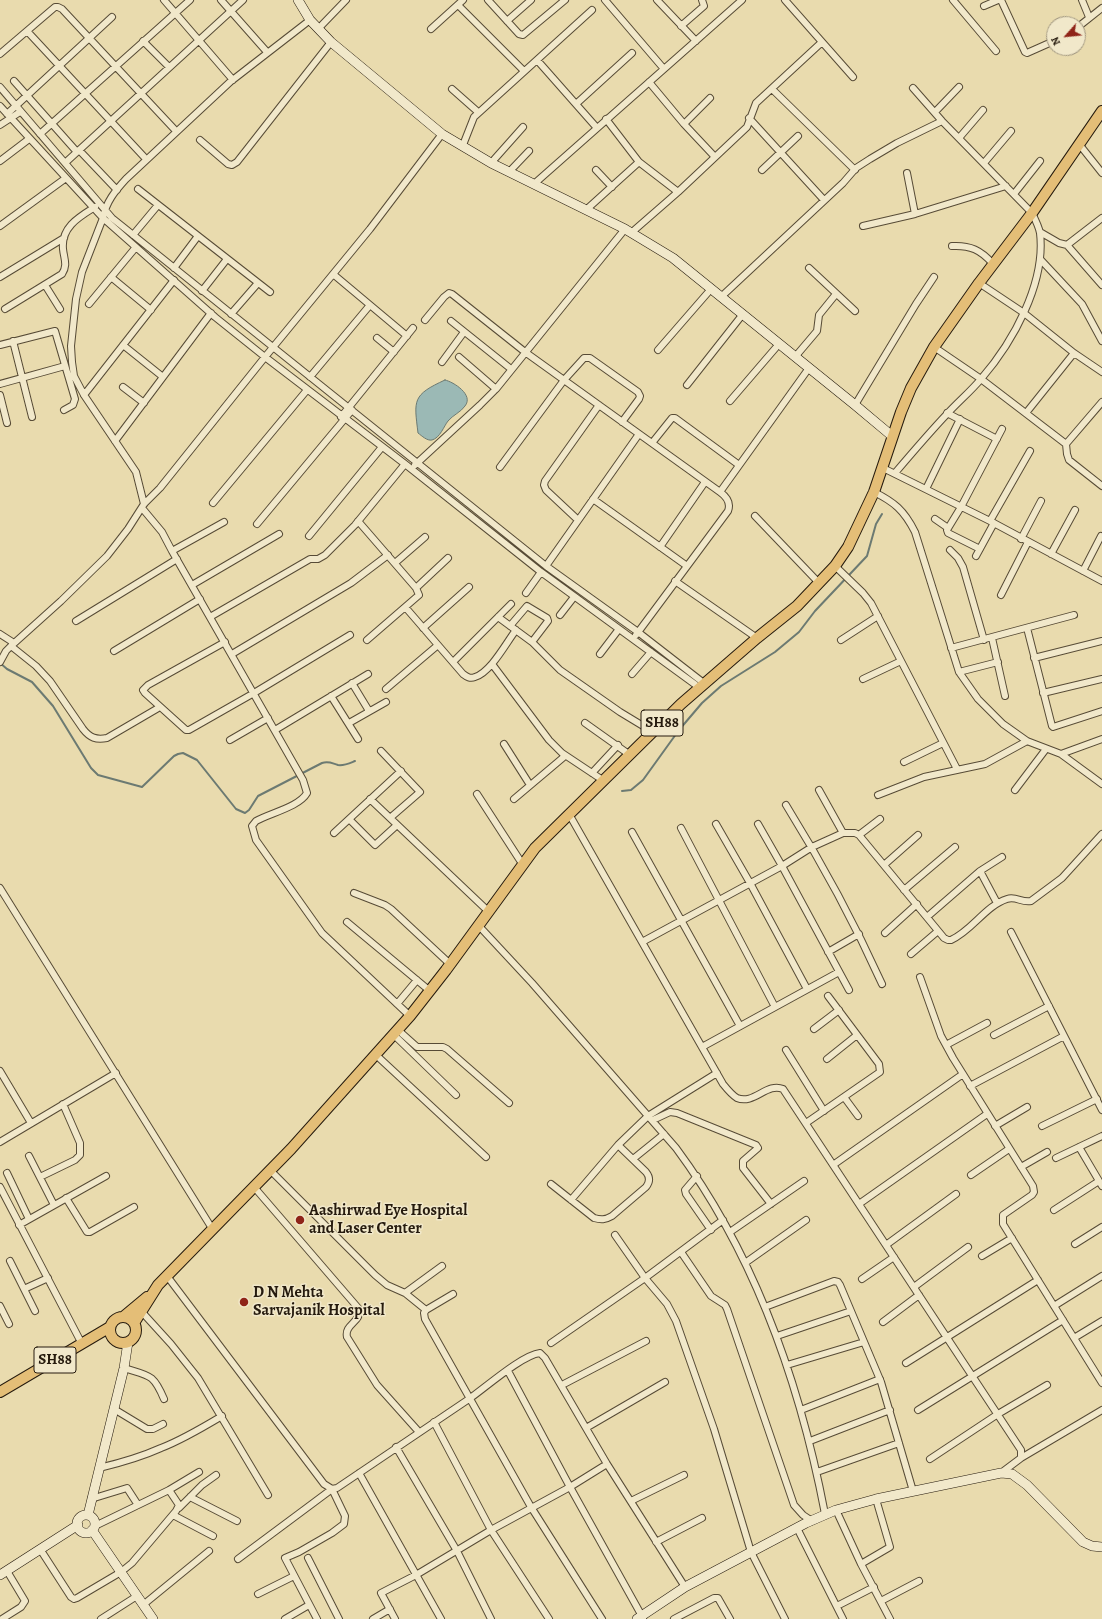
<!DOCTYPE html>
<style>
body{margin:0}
#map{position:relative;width:1102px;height:1619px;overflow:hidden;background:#e9dbae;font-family:Alegreya,serif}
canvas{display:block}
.north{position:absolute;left:1046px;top:16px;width:40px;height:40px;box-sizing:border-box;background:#f1e8ca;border:1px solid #a0967f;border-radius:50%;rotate:243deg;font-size:11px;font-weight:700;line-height:16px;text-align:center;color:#261b0e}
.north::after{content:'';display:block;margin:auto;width:14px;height:18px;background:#8f2418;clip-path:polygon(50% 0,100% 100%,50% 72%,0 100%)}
</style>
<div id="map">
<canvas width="1102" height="1619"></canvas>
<div class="north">N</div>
</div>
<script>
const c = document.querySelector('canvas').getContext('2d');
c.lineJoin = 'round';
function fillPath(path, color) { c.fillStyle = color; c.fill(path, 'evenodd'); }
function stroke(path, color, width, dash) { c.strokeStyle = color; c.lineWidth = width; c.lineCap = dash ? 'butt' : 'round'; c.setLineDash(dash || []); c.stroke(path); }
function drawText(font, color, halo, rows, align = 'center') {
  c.font = font + ' Alegreya,serif'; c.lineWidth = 3; c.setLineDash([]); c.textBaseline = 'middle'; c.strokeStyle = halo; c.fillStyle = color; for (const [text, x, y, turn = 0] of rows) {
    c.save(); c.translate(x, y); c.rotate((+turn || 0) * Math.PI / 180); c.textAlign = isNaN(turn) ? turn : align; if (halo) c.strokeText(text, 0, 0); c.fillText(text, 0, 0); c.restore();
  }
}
const water = new Path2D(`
 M445,380C454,382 474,395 465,406C461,412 453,415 448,421C444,426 440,438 432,440C427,441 422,436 418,433C414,400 412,395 445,380Z`);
const stream = new Path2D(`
 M0,663L7,669L32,682L53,706L91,768L98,775L142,787L174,756L178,754L183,753L197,760L236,809L245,813L249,810L258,796L322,763C329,761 331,763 338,765C344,766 350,763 355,761
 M622,791L631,790L643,780L679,730L702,703L721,686L775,652L799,632L815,611L867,556L876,524L882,514`);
const street = new Path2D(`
 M164,0L233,80
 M221,0L267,52
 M488,0L519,34L523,35L565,0
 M605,0L664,69
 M657,0L696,41
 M785,0L853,77
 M953,0L996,51
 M1001,0L1025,52L1027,53L1054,41
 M1082,0L1089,17
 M458,5L524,71
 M984,6L998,0
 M507,21L531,0
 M681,26L704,6L702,0
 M1078,27L1102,8
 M318,29L346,0
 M431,29L463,0
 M27,31L146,159
 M143,41L169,67
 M0,54L55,7H58L62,9L176,131
 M537,60L597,128
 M14,81L77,152
 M649,82L684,124L715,157
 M0,87L112,218L546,566L638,632L705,684
 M452,89L478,112
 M772,89L855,170
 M576,104L632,53
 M0,106L103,218L215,317L265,357L405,464L541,572L700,688
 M935,112L959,87
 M7,114L112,17
 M749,118L824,200
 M606,119L639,162L678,192
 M684,124L710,98
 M0,125L20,112
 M40,134L190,0
 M959,138L983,110
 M200,140L228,164L232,165L237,162L331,42
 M1079,144L1102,173
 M463,145L474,117L592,10
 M79,150L117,190
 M0,161L29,139
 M65,163L243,0
 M491,163L523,127
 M984,163L1011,131
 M596,170L612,187
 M762,170L798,136
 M509,172L529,151
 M907,173L915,214
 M534,184L742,0
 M138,189L270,292
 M1014,194L1040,161
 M587,209L639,162
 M0,226L66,178
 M863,226L915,214L1006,186
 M1040,232L1059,243L1067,245L1102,218
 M631,233L678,192L747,127L756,103L822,42
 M133,235L158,205
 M1067,245L1102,285
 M952,246C970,245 981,250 993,264
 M1040,259L1082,304L1102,341
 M174,268L198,236
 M809,268L855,311
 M333,274L407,336
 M0,277L64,238
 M111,277L151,310
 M979,283L1024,313L1074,353L1102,372
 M45,285L60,309
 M202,291L227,259
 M721,297L843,183L856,168L870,159L897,143L942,121
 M89,304L136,247
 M5,309L62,274C68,265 64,259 63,249C61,227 79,217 95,207
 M231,314L258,283
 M425,320L444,297L449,293L452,294L525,352L720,492C727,497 731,503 728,511L636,635
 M451,321L511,369
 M377,338L394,352
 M13,341L32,417
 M0,345L55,331L75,399L73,405L64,410
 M123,345L163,377
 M934,347L981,379L1066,444
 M658,350L711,289
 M459,357L496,389
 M795,357L817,331L819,315L836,294
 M442,362L464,332
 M310,377L370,305
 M0,384L65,366
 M687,385L743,314
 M123,387L144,403
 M0,395L7,423
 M84,395L174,280
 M730,401L779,344
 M1102,402L1066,444L1067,454L1069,460L1102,486
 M855,405L916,304L934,277
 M947,413L997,439
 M1026,413L1074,353
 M341,417L413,328
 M115,441L211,313
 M652,443L672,418H675L739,465
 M415,465L480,405L496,389L625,229
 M500,467L564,380L584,358H590L638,392L640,396L639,399L622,422
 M883,468L990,521L1102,581
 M895,473C912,453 929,433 947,414C958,402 971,391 981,379C1013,342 1046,283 1040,233C1039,227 1035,219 1032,213L942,121L913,88
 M926,489L960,419
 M720,492L809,368
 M874,492C894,502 904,510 915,532L959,672L978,699L1003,724L1027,741L1061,754L1102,784
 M593,499L687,566
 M213,503L307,390
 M144,504L136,472L84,395L74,376L72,362L71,346L76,299L82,272L103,218C106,202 115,191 126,179L230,82L310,20
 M142,508L162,532L172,551L303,780L307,793C299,807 270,813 256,821L252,826L256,840L322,933L410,1016
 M755,516L819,583
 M935,519L948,528
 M578,520L546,490L544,485L545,481L599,405
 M358,521L416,588L419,595L367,640
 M990,521L1030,451
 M257,524L352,410
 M309,536L382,447
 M1021,539L1041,501
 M660,547L705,482
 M980,549L948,533L947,530L961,507L1002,429
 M950,550L958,558L963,567L984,640
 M172,551L224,522
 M1051,554L1075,510
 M976,556L994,523
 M395,563L425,537
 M546,566L639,434
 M835,566L863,593L871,603L957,769
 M1083,571L1101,536
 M675,581L757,638
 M192,585L279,534
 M416,588L448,558
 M526,593L541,572
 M1001,595L1028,542
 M406,608L463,674C467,677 470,679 475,677C491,672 506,643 516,630
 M560,615L574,597
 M210,617L310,559H318L325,555L355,525L405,464
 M498,617L532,642L560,670L620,712L653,732
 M76,621L177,559
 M510,626L527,606L547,618L548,621L532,642
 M423,628L469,587
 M1027,628L1052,726L1053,727L1102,711
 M0,634L14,643
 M992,638L1005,696
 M841,640L878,616
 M225,642L148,685L143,690L145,693L186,730H189L254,693L350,635
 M11,646L36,666L50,681L83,729C90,738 96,740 107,738L160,707
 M951,648L1074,615
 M114,651L200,599
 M232,654L351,583L388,555
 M600,654L619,629
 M1034,658L1102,641
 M0,662L6,651L11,646L61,601L107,556L128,529L144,504L160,488L265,357L370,229L442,134
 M453,662L511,604
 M492,664L549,740L562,753L604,781
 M959,672L998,662
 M632,674L651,652
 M863,679L901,661
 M352,683L369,711
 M386,689L438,645
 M1043,693L1102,679
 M331,696L358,739
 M349,723L386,702
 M585,723L630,755
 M275,730L368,674
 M230,740L268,718
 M504,744L530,785
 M381,751L420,792L390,818
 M1061,754L1102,739
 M904,762L943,743
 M592,773L618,745
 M819,790L843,833
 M1015,790L1046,749
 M477,794L523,865
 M878,795L924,777L985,764L1027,741
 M370,799L488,911
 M514,799L565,756
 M786,805C822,863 854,922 882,984
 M569,814L723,1084C727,1089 732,1095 737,1098C754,1105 767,1082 783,1089L1021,1450V1458L1001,1473
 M349,819L375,845L397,825
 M716,824L750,883L807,989
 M758,824L782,866L849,990
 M681,828L775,1007
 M632,832L740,1026
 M334,833L401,771
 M859,835L880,819
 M884,865L918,835
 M980,871L997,903
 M0,888L213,1230
 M904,890L955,847
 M354,893L385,905L391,909L450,964
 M927,917L980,871L1002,857
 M347,922L430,991
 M479,926L532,983L676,1148C756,1256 800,1383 825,1514
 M1011,932L1102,1110
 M885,933L917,904
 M642,942L782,866L812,847L843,833H855L859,835L944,938L948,940H951C972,931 985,906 1007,899C1016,896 1022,903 1031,901L1062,878L1102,834
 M828,952L859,934
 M911,954L938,931
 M920,977L941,1036L953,1058L1033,1186L1034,1192L1032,1195L1003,1215V1224L1102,1383
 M397,1004L417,980
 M814,1029L839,1010
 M398,1030L417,1047H443L447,1049L509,1103
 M394,1035L456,1095
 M994,1035L1049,1006
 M946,1045L987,1023
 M702,1047L839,972
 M786,1050L824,1111
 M376,1055L486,1157
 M827,1059L857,1035
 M0,1071L31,1123
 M970,1086L1064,1036
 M844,1097L858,1116
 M653,1120L670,1112L677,1113L756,1145L758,1148L743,1161V1168L771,1204
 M806,1123L880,1072L879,1064L828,996
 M995,1126L1027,1107
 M1042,1126L1097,1099
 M0,1142L116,1073
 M1079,1147L1102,1186
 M29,1156L54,1205
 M1056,1158L1102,1136
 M633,1159L664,1134
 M833,1165L963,1074
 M1021,1167L1047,1152
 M270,1170L375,1275L387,1285L405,1293L426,1310
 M7,1173L29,1219
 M971,1175L1009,1149
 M697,1176L685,1190L686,1194L711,1230
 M40,1177L75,1160L80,1155V1143L63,1104
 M551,1184L594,1218C601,1220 605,1220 612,1216L646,1187C650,1182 650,1177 646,1172L618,1145
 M0,1187L82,1344
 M254,1187L359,1309C362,1322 344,1324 347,1337L377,1385L419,1432
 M66,1198L87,1232H90L134,1207
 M571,1200L618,1145L648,1116L717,1073
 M859,1204L987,1114
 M1054,1210L1099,1181
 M19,1225L106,1176
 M730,1232L804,1181
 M615,1235L645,1278L667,1304L676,1321L714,1429L751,1552L785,1619
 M1075,1244L1102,1227
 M886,1245L956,1194
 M681,1252L711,1296L725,1305L727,1309L794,1505L803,1515L812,1521
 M982,1256L1012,1238
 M10,1261L35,1311
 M745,1263L806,1220
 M167,1276L324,1484L332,1489L337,1488C381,1458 425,1429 469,1399C485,1388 522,1355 540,1353L545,1358L607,1464L685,1587
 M862,1279L894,1257
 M914,1287L968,1247
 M24,1289L48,1278
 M405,1293L442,1266
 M453,1294L426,1310L424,1313L425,1319L531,1507L602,1619
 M0,1306L9,1324
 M1054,1306L1102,1276
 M765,1307L834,1281L838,1282L840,1285L881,1382L913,1491
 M141,1311L171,1344L198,1378L268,1495
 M883,1322L919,1295
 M777,1336L851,1311
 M1074,1338L1102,1321
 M551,1343L645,1278L723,1220
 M906,1363L1038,1280
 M787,1365L864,1342
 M124,1368C149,1376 153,1373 164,1399
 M508,1371L570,1487L643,1618
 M562,1385L646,1341
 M114,1409L147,1429H153L163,1424
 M801,1410L880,1379
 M918,1410L1063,1320
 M434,1422L491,1530L549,1619
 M586,1428L665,1382
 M810,1441L890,1410
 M396,1447L457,1551L491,1619
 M1021,1458L1102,1410
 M930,1459L998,1414L1047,1385
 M99,1468C120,1463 141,1457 161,1448C182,1440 202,1428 222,1416
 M817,1472L899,1443
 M359,1473L441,1619
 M190,1497L237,1521
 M91,1499L127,1488L138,1505
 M631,1501L684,1475
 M179,1508L202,1485L216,1475
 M836,1510L861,1564L890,1619
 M173,1515L213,1536
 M95,1526L169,1490L199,1472
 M797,1528L843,1619
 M656,1542L702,1518
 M40,1549L71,1597L74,1599L77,1598L121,1572L132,1563L176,1511L179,1505L169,1490
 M308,1558L339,1619
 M238,1559L332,1489L345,1516L344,1524L332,1533L299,1552L285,1558L317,1619
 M861,1564L890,1547L876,1499
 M258,1594L294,1576
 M881,1601L919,1581
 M143,1605L209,1551
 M837,1606L874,1587
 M2,1619L21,1607L25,1601L7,1571
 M101,1619L137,1596
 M285,1619L309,1605
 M373,1619L390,1609
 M395,1619L381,1593L416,1575L491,1530L570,1487L607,1464
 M674,1619L714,1598H718L730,1619`);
const secondary = new Path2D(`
 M298,0L310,20L331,42L442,134L491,163L625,229L673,258L855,405L892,436
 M88,1515L124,1368L128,1342
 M77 1524a9 9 0 1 1 18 0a9 9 0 1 1-18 0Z
 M92,1530L153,1619
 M0,1575L78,1525
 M637,1619L685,1587L806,1523L836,1510L876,1499L1001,1473L1012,1474L1027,1485L1083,1542L1092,1546L1102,1547`);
const primary = new Path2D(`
 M123,1317L147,1297
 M110 1330a13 13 0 1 1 26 0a13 13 0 1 1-26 0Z
 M134,1323L158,1285L291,1149L410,1016L446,970L535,848L681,704L757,638L797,606L835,566L848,547L874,492L901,412L911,388L934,347L979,283L1032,213L1102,111
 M0,1392L110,1327`);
const markers = [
 [300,1220,5,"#8f2418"],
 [244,1302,5,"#8f2418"]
];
const shields = [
 [662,723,42],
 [55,1360,42]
];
const shieldNames = [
 ["SH88",662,723],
 ["SH88",55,1360]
];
const poiNames = [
 ["Aashirwad Eye Hospital",309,1211],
 ["and Laser Center",309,1229],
 ["D N Mehta",253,1293],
 ["Sarvajanik Hospital",253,1311]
];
fillPath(water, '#9bb9b5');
stroke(water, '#6c7a72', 1);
stroke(stream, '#6c7a72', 2);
stroke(street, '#574b36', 8);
stroke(secondary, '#261b0e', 10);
stroke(primary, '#261b0e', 12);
stroke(street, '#f1e8ca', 6);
stroke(secondary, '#f1e8ca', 9);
stroke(primary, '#e4be77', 10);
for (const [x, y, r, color] of markers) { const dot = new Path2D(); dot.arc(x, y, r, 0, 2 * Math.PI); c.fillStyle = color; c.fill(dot); stroke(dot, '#f1e8ca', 1.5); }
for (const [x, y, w] of shields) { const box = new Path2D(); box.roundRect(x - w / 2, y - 13, w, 26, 3); c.fillStyle = '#f1e8ca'; c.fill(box); stroke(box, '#261b0e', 1); }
drawText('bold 15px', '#261b0e', null, shieldNames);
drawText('bold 16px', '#261b0e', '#f1e8ca', poiNames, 'left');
</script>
